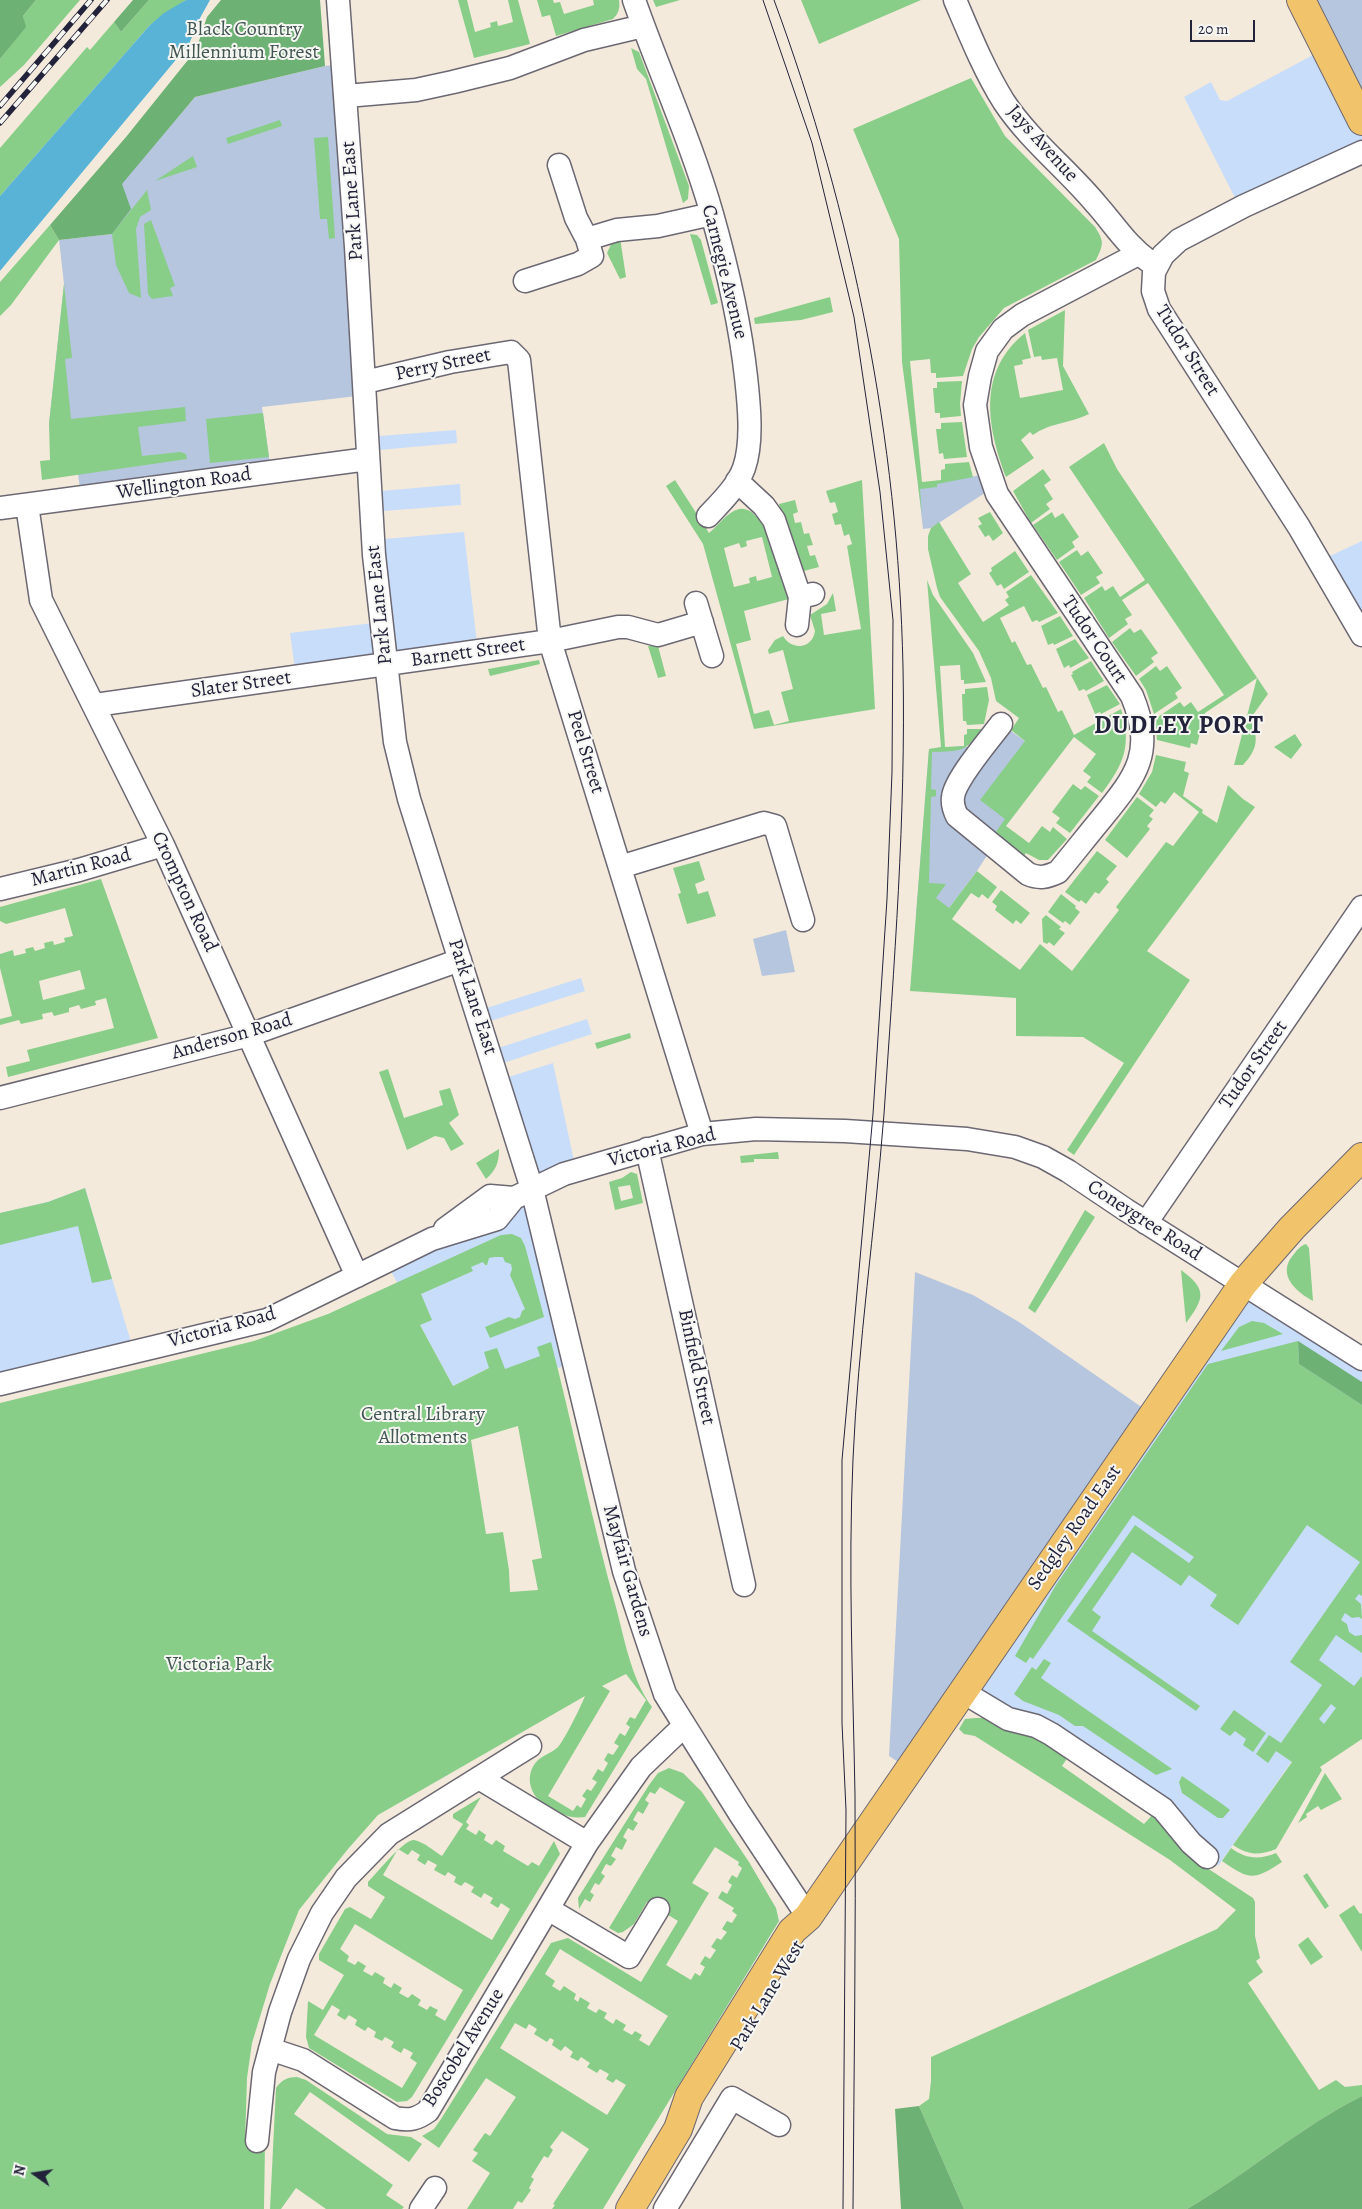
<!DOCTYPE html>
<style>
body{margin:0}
#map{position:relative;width:1362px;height:2209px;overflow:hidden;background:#f4eadb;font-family:Alegreya,serif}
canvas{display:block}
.north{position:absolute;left:10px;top:2149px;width:50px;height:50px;-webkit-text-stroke:4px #f6f6f2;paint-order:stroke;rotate:283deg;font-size:14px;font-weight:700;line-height:20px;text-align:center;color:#22223b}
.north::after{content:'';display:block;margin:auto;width:18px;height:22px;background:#22223b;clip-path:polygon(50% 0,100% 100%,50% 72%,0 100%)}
.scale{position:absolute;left:1190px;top:20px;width:65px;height:22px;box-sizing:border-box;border:2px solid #22223b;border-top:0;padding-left:6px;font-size:15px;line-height:18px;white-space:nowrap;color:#22223b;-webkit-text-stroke:4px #f6f6f2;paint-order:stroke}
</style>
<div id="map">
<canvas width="1362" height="2209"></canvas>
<div class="north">N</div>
<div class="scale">20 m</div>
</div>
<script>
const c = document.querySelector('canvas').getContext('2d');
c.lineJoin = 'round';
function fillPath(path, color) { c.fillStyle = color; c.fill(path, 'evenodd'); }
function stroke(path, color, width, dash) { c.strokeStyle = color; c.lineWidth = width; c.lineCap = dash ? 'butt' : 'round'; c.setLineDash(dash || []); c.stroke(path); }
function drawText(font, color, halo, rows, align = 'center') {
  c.font = font + ' Alegreya,serif'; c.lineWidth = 4; c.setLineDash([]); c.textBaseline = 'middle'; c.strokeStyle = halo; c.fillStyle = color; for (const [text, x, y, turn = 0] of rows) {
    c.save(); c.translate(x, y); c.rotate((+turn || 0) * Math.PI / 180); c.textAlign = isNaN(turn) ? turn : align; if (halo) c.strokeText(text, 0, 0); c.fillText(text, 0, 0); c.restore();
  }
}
const built = new Path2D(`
 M1326,48L1362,121V152L1244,206L1234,196L1184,97L1211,82L1220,100L1227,101Z
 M456,430L457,443L368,451L367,437Z
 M460,484L461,505L371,512L370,492Z
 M464,532L478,652L296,677L290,633L381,622L373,540Z
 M1362,541V635L1319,561Z
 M581,978L585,991L481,1024L477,1011Z
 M587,1019L592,1034L494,1066L489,1051Z
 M553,1063L576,1170L532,1189L574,1363L495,1387L489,1368L453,1386L386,1262L532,1189L499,1080Z
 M85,1188L134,1352L0,1384V1213L48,1202Z
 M1243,1284L1362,1359V1681L1331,1723L1292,1761L1218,1866L1176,1824L963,1692Z`);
const industrial = new Path2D(`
 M1301,0H1362V121Z
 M343,64L366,395L262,407L271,472L81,497L76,458L49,424L64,284L59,240L112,234L121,184L195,97L325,66Z
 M989,474L994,487L931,528L923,529L918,485Z
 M1001,724L1025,741L1005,819L1006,826L977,871L949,908L916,916L929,749L965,746L980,753Z
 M786,930L795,972L762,976L753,939Z
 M915,1272L973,1295L1019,1322L1153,1415L909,1769L889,1756Z`);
const green = new Path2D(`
 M36,0H80L24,65L0,87V59L25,27L23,16Z
 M149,0H186L150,25L0,196V148L87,47L90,50L114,22L121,32Z
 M458,0H467L475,32L491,27L490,23L497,21L498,26L513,22L508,0H518L530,44L474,58Z
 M537,0H553L554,3L560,2L564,14L594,5L593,0H619C620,8 619,13 613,19L556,36L550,15L542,17Z
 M653,0H680L656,7Z
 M801,0H921L819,44Z
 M631,48L639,52L689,186L688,199L683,203L646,79L637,69Z
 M971,78L1005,136L1095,227C1104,241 1104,244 1096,260L1004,308L979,337L972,349L963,376L936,378V373H931L930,359L910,361L922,482L941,480V470L945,469V464L969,462L973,477L937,484V487L920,489L922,516L902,362L899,239L853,129Z
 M280,120L282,126L228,144L226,138Z
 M328,137L335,238L329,239L327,219H320L314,138Z
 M193,156L197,167L155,181Z
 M147,190L151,210L140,217L136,229L141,298L129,293L116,265L112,234Z
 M151,220L175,286L170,288L173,296L152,299L148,294L144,224Z
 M50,225L59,240L11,305L0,316V282Z
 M690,234L697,235L701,240L718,303L711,305Z
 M620,238L626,277L620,279L607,253L612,242Z
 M64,284L72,358L65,359L71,419L185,407L186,421L138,427L142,456L180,452L186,454L187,459L42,480L40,461L50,460L49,424Z
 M830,297L833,312L801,320L755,324L754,318Z
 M1065,310L1063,366L1089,414C1071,423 1049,423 1033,435L1030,432L1021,440L1034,458L1006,477C987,426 977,372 1025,333L1031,358L1022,360L1023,364L1014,366L1020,398L1063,390L1057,358L1042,360L1041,356L1034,357L1028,330Z
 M962,381L960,404L961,416L940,418V413H935L933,388H937V382Z
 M263,413L269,457L210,463L206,419Z
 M962,422L967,457L944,459L943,453L939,454L936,429H941V423Z
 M1104,443L1117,469L1268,694L1250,719C1259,738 1258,749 1243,765H1234L1257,678L1205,713L1197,745L1191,743L1190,748L1157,740L1155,719L1180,702L1184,707L1191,702L1198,712L1224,695L1148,583L1122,600L1132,615L1125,619L1128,624L1109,638L1084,598L1102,586L1105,591L1113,586L1120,597L1145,580L1069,467Z
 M1043,469L1051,480L1044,485L1053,499L1046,504L1050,509L1031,523L1013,491Z
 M675,480L709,533C718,526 727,512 739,509C767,504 783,580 789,599L744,611L751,640L736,644L754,714L769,710L774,725L789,721L781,692L793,689L783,650L769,654L768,650L775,640L783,636C791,650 812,650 815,631L810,615L827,604L833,593L836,611L821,614L824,635L861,629L847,546L852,544L849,534L844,536L841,524L835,525L832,514L838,512L835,502L830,503L826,491L862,480L875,709L754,729L703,544L666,486ZM762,537L772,577L757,581L756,576L749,578L750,583L734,587L724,548L739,543L741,548L747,546L746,541Z
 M795,500L798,512L793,514L795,523L801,522L804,534L809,533L813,545L807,546L810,556L815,555L819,567L800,572L783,522L779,504Z
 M990,512L1003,533L993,541L989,535L985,537L978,526L982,524L978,518Z
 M1052,512L1055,518L1063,513L1079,537L1072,542L1075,547L1057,560L1033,525Z
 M939,522L971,574L958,583L983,622L1009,605L1005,600L1009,597L1006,592L1031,575L1058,613L1039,622L1037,620L1032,622L1024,606L1000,618L1012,643L1015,641L1027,665L1031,664L1043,688L1046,687L1058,712L1062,710L1074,735L1121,709C1132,745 1124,764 1102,793L1087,782L1091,777L1083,771L1096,754L1074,737L1006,826L1029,843L1042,826L1050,832L1053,827L1067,839L1048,860H1039L1026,853L1022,858L993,836L1005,819L980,800L1025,741L1011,730L1019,718L996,701L991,678L979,651L940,597L937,588L928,549V536L931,528Z
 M1077,550L1081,556L1088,551L1103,573L1096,577L1100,583L1081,595L1059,562Z
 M1015,551L1029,572L1004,589L1001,584L997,586L989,573L992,571L991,568Z
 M927,580L933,595L973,653L986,682L964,684V680H961L960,665L940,666L945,747L964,746V735L967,734V729H982C966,753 959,751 932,752L931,789L936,790V796L931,797L929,883L946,884L936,898L949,908L977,871L997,887L988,899L982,894L979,898L971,893L952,919L1020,970L1040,944L1072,971L1119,910L1116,907L1166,842L1173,846L1199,812L1174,792L1165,804L1161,801L1156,807L1139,794L1152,772L1156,755L1186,762L1184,771L1189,773L1183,796L1203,810L1202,813L1217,823L1228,785L1243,799L1255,807L1147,951L1190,980L1074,1155L1067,1150L1124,1063L1083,1037L1016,1036V998L910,991L929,749L941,747Z
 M1060,616L1073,636L1054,645L1053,643L1048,645L1041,626Z
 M1130,628L1134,633L1141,629L1158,653L1151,658L1154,662L1136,676L1112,642Z
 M1075,639L1089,658L1070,668L1069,665L1064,668L1056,649Z
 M648,646H658L666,676L658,678Z
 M539,660L540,664L490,676L488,669Z
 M1091,661L1104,681L1086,691L1084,689L1079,691L1071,675L1073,674L1072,672Z
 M1156,666L1160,671L1167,666L1182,688L1175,693L1178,698L1154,714L1146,690L1139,679Z
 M1107,685L1120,704L1101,714L1100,712L1095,714L1087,695Z
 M987,687L989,700L984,724L967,725L966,721H963L962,694H965V689Z
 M1295,734L1302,745L1291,759L1274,747Z
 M1073,784L1081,790L1085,786L1099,796L1070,833L1056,823L1060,818L1052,812Z
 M1137,797L1154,810L1149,816L1153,819L1147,826L1150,829L1127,858L1105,840Z
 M1097,851L1117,866L1106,879L1109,882L1099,894L1095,892L1086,904L1081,900L1079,902L1065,892Z
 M699,861L705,880L695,884L698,894L708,891L716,916L687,924L678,894L681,893L673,868Z
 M101,879L158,1038L8,1077L6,1067L30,1061L27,1050L114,1028L106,998L95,1001L96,1005L81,1009L79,1005L69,1008V1012L54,1016L52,1012L42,1014L43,1019L21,1024L19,1020L0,1025V1019L12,1016L0,968V954L13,950L14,956L26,953L25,949L33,947L35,951L45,948L44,943L53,941L54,945L65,942L64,938L73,936L65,908L6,924L0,921V907ZM80,970L85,989L43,1000L39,981Z
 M1001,890L1030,913L1021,924L1016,920L1013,924L995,910L997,906L992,902Z
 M1061,894L1076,906L1075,908L1080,912L1070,925L1065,921L1063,923L1048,912Z
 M1046,915L1061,927L1059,929L1065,933L1054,946L1049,942L1047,944L1043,942L1042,919Z
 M630,1033L631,1038L597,1049L595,1043Z
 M388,1069L404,1118L443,1105L439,1091L450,1088L459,1115L449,1123L464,1144L451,1151L444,1138L435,1136L407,1150L379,1072Z
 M499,1149C499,1163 496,1170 486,1179L476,1163Z
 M778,1152L779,1159H754V1162L741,1163L740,1156Z
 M631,1172L637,1174L643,1203L615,1210L609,1182L622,1178ZM630,1185L633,1198L621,1201L618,1187Z
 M85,1188L112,1279L92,1283L78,1226L0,1245V1213L48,1202Z
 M1085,1210L1095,1217L1035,1313L1028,1308Z
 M512,1234L521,1238L525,1246L544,1317L490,1338L485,1327L509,1317L515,1319L520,1317L522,1311L525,1309L510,1275L512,1269L511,1264L505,1262L503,1257H494L489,1258L487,1265H485L483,1262L471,1267L473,1271L421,1294L432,1320L420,1325L453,1386L489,1368L484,1352L497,1348L505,1369L540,1356L537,1347L551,1342C574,1431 592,1522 617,1611C625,1642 632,1680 652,1707L585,1817C568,1819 559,1813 545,1805C529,1795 524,1774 538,1760C544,1755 553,1752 558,1747C565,1739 581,1706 585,1696L378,1815L348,1849L299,1910L270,1984L252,2043L247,2078L245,2142L265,2144L264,2209H0V1403L254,1341L328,1314L501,1235ZM518,1426L542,1558L532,1560L538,1590L510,1592L509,1570L503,1532L486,1534L471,1440ZM626,1674L646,1700L635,1719L630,1717L626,1724L630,1727L625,1736L620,1733L614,1743L619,1746L613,1755L608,1753L604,1760L608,1763L603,1772L598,1769L592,1779L597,1782L591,1791L587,1789L582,1796L586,1799L581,1808L577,1805L573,1811L548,1796L610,1691L602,1686Z
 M1306,1244L1309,1248L1313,1301C1295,1291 1276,1274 1294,1254C1298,1249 1300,1246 1306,1244Z
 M1181,1270C1207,1289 1205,1298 1186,1323Z
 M1252,1321L1264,1323L1283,1334L1221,1351L1239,1327Z
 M1298,1341L1299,1364L1362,1405V1596L1359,1594L1355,1599L1361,1604L1362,1619L1359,1617L1352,1618L1345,1613L1341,1620L1347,1624L1349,1632L1355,1636L1362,1635V1653L1336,1635L1319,1660L1354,1686L1362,1676V1739L1320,1767L1322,1770L1276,1849C1259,1856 1248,1855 1233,1845L1292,1762L1276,1751L1268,1763L1256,1754L1269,1735L1281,1743L1322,1685L1290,1662L1360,1562L1307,1525L1238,1625L1210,1606L1217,1595L1189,1575L1181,1586L1132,1552L1092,1610L1101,1617L1092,1631L1200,1706L1196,1711L1067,1621L1135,1525L1189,1563L1194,1557L1133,1515L1033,1659L1030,1657L1026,1663L1015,1656L1056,1585L1208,1364ZM1331,1704L1336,1708L1324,1724L1319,1719Z
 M1044,1659L1051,1663L1041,1678L1172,1769L1156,1775L1083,1726H1075L1059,1715L1023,1701L1014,1694L1032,1667L1036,1670Z
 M1234,1710L1266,1733L1253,1752L1243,1745L1246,1739L1235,1731L1230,1736L1220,1729Z
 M975,1718H987L1016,1734L1044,1736L1063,1748L1066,1760L1062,1766L1144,1824L1155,1812L1207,1868L1253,1898L1255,1902V1936L1260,1958L1256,1961L1263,1972L1248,1983L1319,2090L1336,2080L1345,2087L1362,2085V2096C1300,2127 1247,2174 1187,2209H964L919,2106L929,2099L931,2081V2057L1217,1929L1236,1910L1170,1860L975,1736L964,1734L959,1729L965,1719Z
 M669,1768L683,1773L702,1792L749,1862L776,1908L779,1921L603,2209H552L555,2205L553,2204L589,2149L562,2131L550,2147L553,2150L548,2158L544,2156L531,2177L534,2179L529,2188L531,2190L522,2203L518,2201L513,2209H467L490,2173L472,2161L478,2153L473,2150L485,2133L490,2136L516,2097L486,2078L439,2148L422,2136L434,2129L441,2119L551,1943L568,1938L641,1982L678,1921L647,1902L634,1924L623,1932L618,1933L609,1928L685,1802L660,1787L655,1794L650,1792L645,1800L649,1803L643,1814L638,1811L633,1820L638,1823L633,1831L628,1828L623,1837L627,1840L622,1850L616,1847L611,1856L616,1859L611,1866L606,1864L601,1873L605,1876L599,1885L595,1883L590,1892L594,1895L590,1902L585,1899L579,1909L578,1898L649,1785L658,1773ZM715,1847L739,1862L738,1865L742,1868L737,1878L732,1875L728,1882L732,1885L727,1894L722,1891L718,1898L734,1908L732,1911L737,1915L732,1923L727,1921L722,1929L727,1932L721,1940L717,1938L711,1947L716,1950L710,1959L705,1956L700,1964L705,1967L700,1976L695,1973L691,1980L666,1965L709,1893L692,1883ZM560,1949L668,2016L649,2046L639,2040L642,2035L635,2031L632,2035L623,2030L626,2025L616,2019L613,2024L604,2018L607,2013L599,2009L596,2013L587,2008L590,2003L580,1997L578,2002L574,1999L576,1994L564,1986L560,1991L552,1986L555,1981L545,1974ZM515,2023L526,2029L529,2024L537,2029L534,2034L547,2042L550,2038L554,2040L552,2045L561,2051L565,2046L573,2052L570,2057L578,2061L581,2057L590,2063L587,2067L597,2073L600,2069L609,2074L606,2079L613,2083L616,2079L626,2085L607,2115L500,2048Z
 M1325,1773L1342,1799L1321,1810L1318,1806L1306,1814L1307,1817L1298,1823Z
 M1182,1776L1225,1806L1230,1810L1223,1818H1218L1182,1793L1179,1782Z
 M481,1797L466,1822L469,1825L466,1829L476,1835L479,1830L486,1835L484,1840L492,1845L496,1840L505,1846L503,1851L528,1866L532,1862L539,1866L554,1841L560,1854L412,2097L407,2101L397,2102L309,2048L306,2037L308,2001L323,2010L344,1975L319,1960V1954L345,1909L350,1907L371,1919L385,1897L368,1886V1882C376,1874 405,1838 414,1840C424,1842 434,1851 442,1856L463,1824L453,1818V1814ZM398,1849L408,1855L412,1850L420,1855L417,1860L425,1865L428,1860L437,1865L434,1870L445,1876L448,1872L456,1877L454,1882L461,1886L465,1882L474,1887L471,1892L481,1898L484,1893L493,1898L490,1903L498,1908L501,1903L510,1909L492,1940L383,1875ZM355,1924L463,1990L445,2021L435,2015L438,2010L430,2006L427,2010L418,2005L421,2000L412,1994L408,1998L399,1993L402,1988L394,1983L391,1988L383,1983L385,1978L375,1972L372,1976L363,1971L366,1966L358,1961L355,1965L347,1961L349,1956L340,1949ZM332,2005L340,2010L337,2015L345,2020L349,2015L357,2020L355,2025L365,2031L368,2027L376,2032L374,2037L382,2041L385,2037L394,2042L391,2047L401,2053L404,2048L413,2053L410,2058L417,2063L402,2088L314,2035Z
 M1231,1848C1246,1859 1259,1860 1276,1853L1282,1862C1253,1881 1250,1880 1222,1861Z
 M1307,1873L1329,1906L1325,1909L1303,1876Z
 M1354,1905L1360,1914L1362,1913V1952L1339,1915Z
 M1308,1937L1323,1957L1311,1965L1298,1945Z
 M297,2077L306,2080L387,2134L411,2137L422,2144L409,2162L310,2092L294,2114L393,2185L386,2195L404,2207L402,2209H326L296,2188L281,2209H270L276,2088C281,2080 288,2077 297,2077Z`);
const forest = new Path2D(`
 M0,0H36L23,16L26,27L0,59Z
 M133,0H149L121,32L114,22Z
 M221,0H320L325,66L195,97L122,184L131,209L112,234L59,240L50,225L126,137L196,50L207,17Z
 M1298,1341L1362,1382V1405L1299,1364Z
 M1362,2096V2209H1187C1247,2174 1300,2127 1362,2096Z
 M919,2106L964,2209H901L895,2109Z`);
const water = new Path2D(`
 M186,0H210L200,18L189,44L0,271V196L150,25L164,13Z`);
const minor = new Path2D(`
 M338,0L356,247L374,555L395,742L409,799L532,1189L624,1571L665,1694L740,1814L808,1917
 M634,0C659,71 691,141 712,214C727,267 740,322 746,377C749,404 753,442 744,468C737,487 721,502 708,516
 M955,0C970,35 984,70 1004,102C1030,141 1067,169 1096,204C1114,224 1127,246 1150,262
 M346,96L416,90L453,82L510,68L584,40L643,26
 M1362,152L1244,206L1179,240L1163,255L1154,272L1153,291L1159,309L1299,527L1362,635
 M587,239L617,230L658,226L712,214
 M525,281L578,264L592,256L587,239L576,218L559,165
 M365,382L450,362L511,352L519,360L550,641L702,1134
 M737,481L764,506L774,520L800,597
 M27,505L41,600L163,845L357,1276
 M0,508L368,459
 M696,603L712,656
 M797,625L800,597L813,594
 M95,705L550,641L618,627H628L658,635L702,622
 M1001,724C990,739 955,779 953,797C952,804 954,810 957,816L1028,874C1040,879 1047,877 1058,872C1073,854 1087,836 1102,818C1137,775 1155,752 1132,696L997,494L981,447L975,405L980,376L987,351L1003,329L1022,315L1138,254
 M620,867L764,823L775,826L803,920
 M0,889L79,870L163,845
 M0,1098L249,1035L460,960
 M647,1149L744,1585
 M1146,1223L1362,907
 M445,1229L490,1196L514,1198
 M0,1384L267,1320L432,1239L497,1219L514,1198L564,1174L702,1134L756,1129L845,1131L967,1139L1015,1147L1043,1157L1068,1171L1126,1210L1362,1359
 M963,1692L1008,1719L1036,1726L1051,1734L1163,1809L1191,1843L1207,1857
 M479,1778L587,1843
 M548,1909L629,1957L658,1909
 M270,2049L303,2060L395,2118C410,2121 417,2119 428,2111L587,1843L641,1767L684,1726
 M257,2141L264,2072L280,2012L299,1959L322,1913L346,1878L389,1834L530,1746
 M421,2209L435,2188
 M665,2209L732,2098L779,2125`);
const major = new Path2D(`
 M630,2209L678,2129L689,2097L792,1931L808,1917L1243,1284L1292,1228L1362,1157`);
const highway = new Path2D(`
 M1301,0L1362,121`);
const tram = new Path2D(`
 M763,0L812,143L854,317L880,492L893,620L892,772L887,899L873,1114L842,1460V1723L846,1810L843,2209
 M774,0C853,214 898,439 903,667C906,816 894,965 884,1114C875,1229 858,1344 853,1459C848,1571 853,1683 855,1795C856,1933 854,2071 853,2209`);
const rail = new Path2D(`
 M0,106L91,0
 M0,123L107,0`);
const parkNames = [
 ["Black Country",244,30],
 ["Millennium Forest",244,53],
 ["Central Library",423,1415],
 ["Allotments",423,1438],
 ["Victoria Park",219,1665]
];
const streetNames = [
 ["Jays Avenue",1042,144,48],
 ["Park Lane East",353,201,-94],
 ["Carnegie Avenue",724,272,76],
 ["Tudor Street",1187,351,58],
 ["Perry Street",443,365,-12],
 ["Wellington Road",184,484,-8],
 ["Park Lane East",380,605,-96],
 ["Tudor Court",1094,640,56],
 ["Barnett Street",468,653,-8],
 ["Slater Street",241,685,-8],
 ["Peel Street",585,752,73],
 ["Martin Road",81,868,-15],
 ["Crompton Road",184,892,65],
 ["Park Lane East",472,997,72],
 ["Anderson Road",232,1037,-16],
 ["Tudor Street",1254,1065,-55],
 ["Victoria Road",662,1148,-14],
 ["Coneygree Road",1144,1221,33],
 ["Victoria Road",222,1328,-15],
 ["Binfield Street",696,1367,78],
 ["Sedgley Road East",1075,1528,-55],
 ["Mayfair Gardens",627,1571,74],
 ["Park Lane West",768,1996,-59],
 ["Boscobel Avenue",464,2048,-58]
];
const districtNames = [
 ["DUDLEY PORT",1179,727]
];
fillPath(built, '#c8ddf9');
fillPath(industrial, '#b6c6de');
fillPath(green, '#88ce88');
fillPath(forest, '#6eb174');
fillPath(water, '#58b3d6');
stroke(minor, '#6c6873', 25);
stroke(major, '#6c6873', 30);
stroke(highway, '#6c6873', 30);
stroke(minor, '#fff', 22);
stroke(major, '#f1c36a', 28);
stroke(highway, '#f1c36a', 28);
stroke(tram, '#22223b', 1);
stroke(rail, '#22223b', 5.5);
stroke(rail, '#f6f6f2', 4, [11]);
drawText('20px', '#415652', '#f6f6f2', parkNames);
drawText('20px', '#22223b', '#f6f6f2', streetNames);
c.letterSpacing = '1px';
drawText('bold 25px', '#22223b', '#f6f6f2', districtNames);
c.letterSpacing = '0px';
</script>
